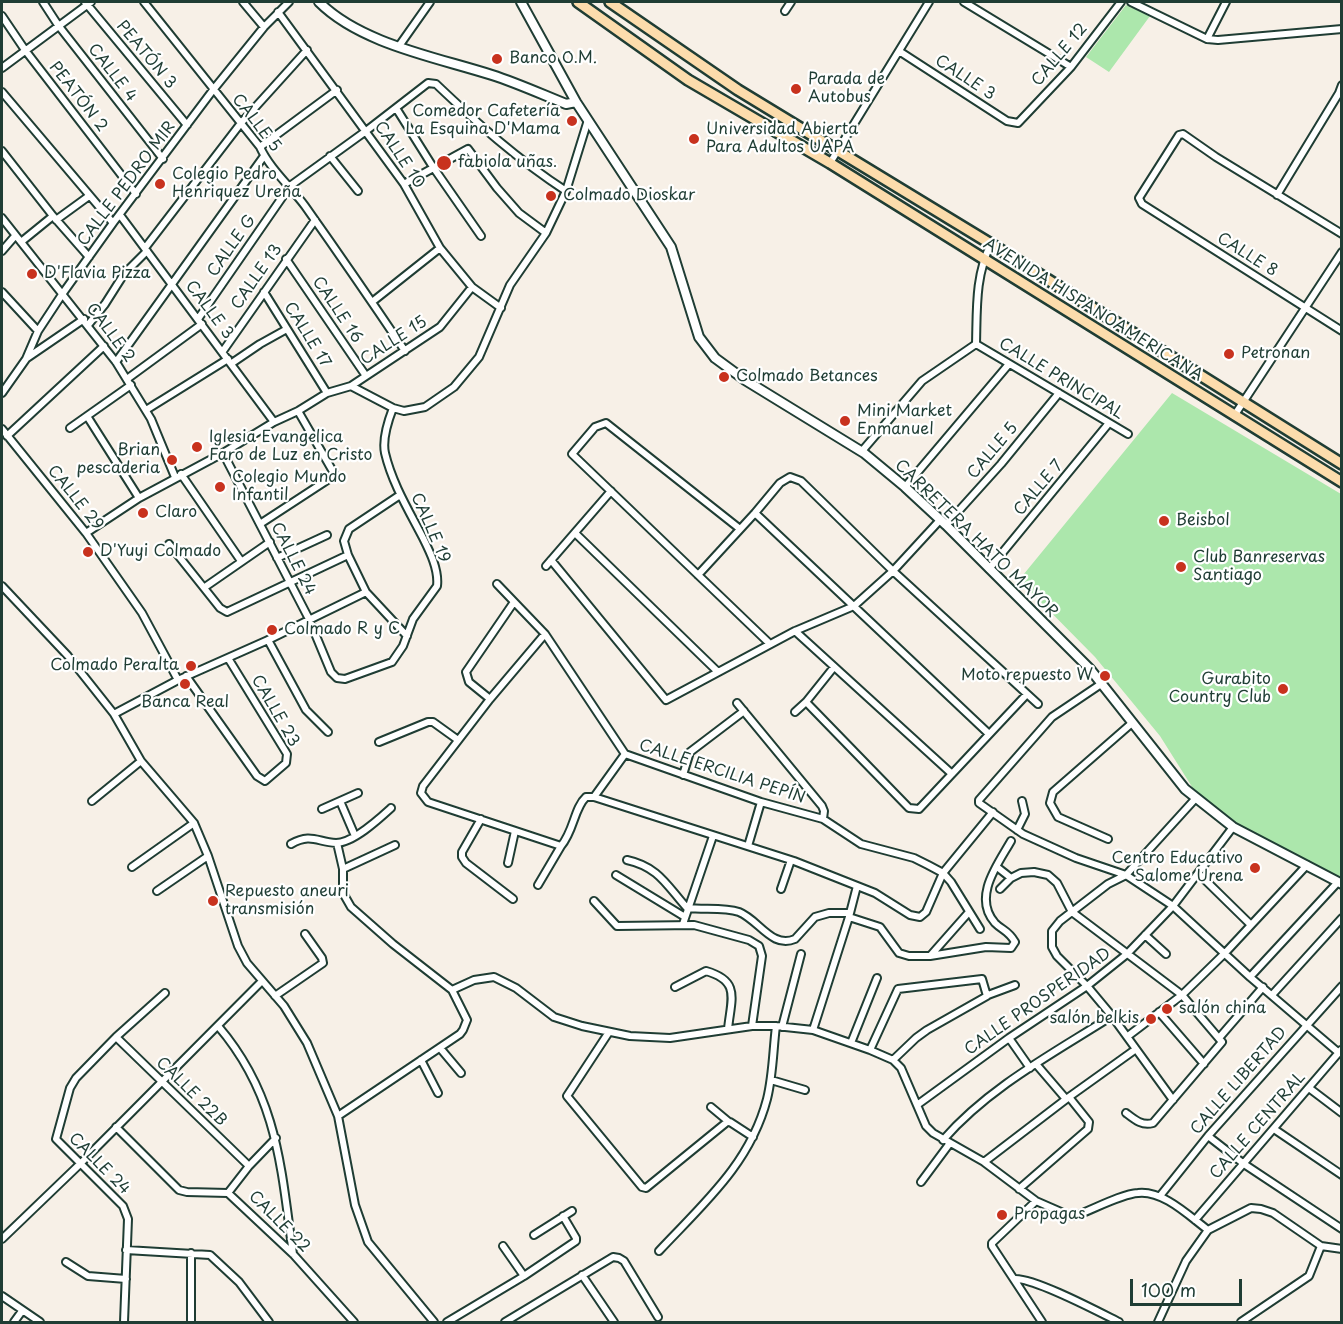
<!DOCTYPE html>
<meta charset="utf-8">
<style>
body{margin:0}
#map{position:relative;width:1343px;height:1324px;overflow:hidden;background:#f7f0e7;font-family:"Playpen Sans",sans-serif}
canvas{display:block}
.frame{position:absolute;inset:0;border:3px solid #1f3d34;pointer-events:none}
.scale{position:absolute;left:1130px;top:1279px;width:112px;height:27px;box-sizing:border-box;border:3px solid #1f3d34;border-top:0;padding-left:8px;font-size:18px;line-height:21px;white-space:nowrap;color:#1f3d34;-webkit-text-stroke:4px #fff;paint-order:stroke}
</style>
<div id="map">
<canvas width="1343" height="1324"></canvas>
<div class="frame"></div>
<div class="scale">100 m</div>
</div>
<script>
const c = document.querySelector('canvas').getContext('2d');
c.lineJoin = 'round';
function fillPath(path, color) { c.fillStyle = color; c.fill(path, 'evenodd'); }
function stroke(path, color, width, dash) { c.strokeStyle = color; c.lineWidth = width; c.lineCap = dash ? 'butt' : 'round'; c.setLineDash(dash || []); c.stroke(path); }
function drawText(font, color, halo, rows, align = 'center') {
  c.font = font + ' "Playpen Sans",sans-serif'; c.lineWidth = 4.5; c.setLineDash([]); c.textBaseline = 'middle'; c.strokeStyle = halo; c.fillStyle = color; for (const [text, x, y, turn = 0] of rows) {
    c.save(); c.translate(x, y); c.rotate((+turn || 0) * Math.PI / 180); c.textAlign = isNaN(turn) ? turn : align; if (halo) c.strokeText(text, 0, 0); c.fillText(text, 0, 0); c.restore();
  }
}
const green = new Path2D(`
 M1126,5L1150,16L1109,72L1086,57Z
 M1172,393L1341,494V879L1234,822L1194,790L1160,736L1095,657L1019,580Z`);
const minor = new Path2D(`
 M43,2L58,25L163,159
 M85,2L187,125
 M144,2L260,147C270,169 291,187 305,206C339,254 372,302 405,351
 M243,2L264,27
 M964,2L1071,67
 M1131,2L1207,39L1218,40L1342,29
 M785,11L791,2
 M278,12L404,184L440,248L472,287L501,308
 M2,16L25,50L136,194
 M1207,39L1226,2
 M399,46L430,2
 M899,51L1007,121L1018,123L1071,67L1121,2
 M2,68L91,2
 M2,92L113,223
 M396,108L433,167L481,236
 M260,147L337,90
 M2,151L53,216L89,257
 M330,156L358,191
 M830,163L929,2
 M404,184L468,149L497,188L519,213L546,233
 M1277,195L1339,93L1342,85
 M120,215L274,422
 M2,218L116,362L151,419L175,477
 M56,220L89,196
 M1342,234L1216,157L1183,134L1179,135L1139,198L1142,204L1342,331
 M21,242L53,216
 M145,248L241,123L307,50
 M2,251L15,236
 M286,259L366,376
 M2,292L38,331
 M264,292L327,393
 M372,302L440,248
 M198,319L290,186L366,131L428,83L436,84C478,124 517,159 566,191
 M88,325L105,304L124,274L147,251
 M976,344L1128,434
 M976,344C977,310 975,275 991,244
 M223,351L315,220
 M27,358L84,319
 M116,362L264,156
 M232,363L260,344L287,329
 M127,379L202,324
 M351,386L393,408L404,411L425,407L454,387L479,357L510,285L546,233L566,191L588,120
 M2,393L26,359L38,331L63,293L113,223L213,90L264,27L289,2
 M146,410L228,359
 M87,416L139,498
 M1234,416L1342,252
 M70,428L131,385
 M2,429L86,533L142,613L178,680
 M7,436L104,346
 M862,451L922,381L976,344
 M223,453L309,619L331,672L337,678L345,679L392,662L403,646L413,619L437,586C439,570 430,552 423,538C409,511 392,483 385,453C382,439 388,421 393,408
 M181,474L241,561
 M905,487L1009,364
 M400,495L349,529L344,541L348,555L366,592L407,636
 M755,513L989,734
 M260,524L335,475L298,411
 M946,525L1001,464L1059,393
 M740,529L606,423L595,427L572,454L770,644
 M86,533L139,498L223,453L274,422L298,411L327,393L351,386L440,327L472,287
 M575,533L718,672
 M169,544L220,608L227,612L348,555
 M277,558L327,535
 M551,560L666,700L795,631L854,606L893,571L1038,704
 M546,566L611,491
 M989,569L1109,423
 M698,575L755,513L780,483L790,477L801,481L893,571L940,520
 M497,584L545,634L625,754L761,802L823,819L861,844L914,858L928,865L943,873L951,882L980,929
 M2,586L68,656L114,714L141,761L194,823L208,856L238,946L247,963L284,1006L307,1043L338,1116L355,1205L368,1242L434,1322
 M205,587L270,542
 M795,631L952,774
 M545,634L490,699L423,786L421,793L428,802L561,846C574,831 574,808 586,797H594L794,861L875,893L910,915L920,917L926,912L943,873L993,812
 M268,640L306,710L328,732
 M186,676L257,776L265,781L286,763L287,754L228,658
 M1101,684L1052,717L979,800V803L1023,834L1076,858L1126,875L1173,906L1250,977L1339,1053
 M490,699L469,682L466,672L514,602
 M806,702L909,808L919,809L1027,694
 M737,703L822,806L824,811L823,819
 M795,712L806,702L834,667
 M114,714L178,680L268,640L366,592
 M379,742L428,722H433L458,740
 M683,775L690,752L744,711
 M594,797L625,754
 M92,801L141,761
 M340,801L355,836
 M322,809L358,793
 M481,819L462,852V857L466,863L513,899
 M1017,830L1025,814L1022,801
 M1108,839L1058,817L1050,803L1053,792L1132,723
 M337,843L343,869V893L351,907L393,944L452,990L467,1020L463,1030L460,1034L338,1116
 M291,844C311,833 317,842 336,843C353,843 379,819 391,808
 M748,846L761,802
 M627,860C659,867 667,886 687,908C704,910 724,907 739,912C759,920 772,949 795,939L815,917L829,913H850
 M508,863L515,831
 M132,867L194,823
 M997,867L1011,878
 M343,869L395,845
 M1198,873L1251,925
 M616,875L685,917
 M538,885L561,846
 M781,889L791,860
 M1000,889L1011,878L1021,873L1034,872L1048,875L1057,883L1072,912L1182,995L1222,1042L1153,1123C1142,1126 1135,1120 1126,1113
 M157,891L208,856
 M594,901L617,926L694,925L749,940L759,946L762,956L752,1026
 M849,917L880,927L899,953L909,956H930L986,947L1011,948L1015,942C1008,930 1003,931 995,923C972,897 998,864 1011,841
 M683,924L713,836
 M1145,935L1166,954
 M931,955L969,912
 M1250,977L1338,882
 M675,987L706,971C741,981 731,999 728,1029
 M452,990L474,980L494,977L516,988L554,1017L582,1026L630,1036L670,1038L752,1026H776L813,1030L870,1050L893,1060L901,1068L926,1126L933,1133L984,1162L1036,1201L1068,1215L1075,1216C1092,1210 1121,1194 1138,1193C1163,1190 1189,1216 1208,1230
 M988,995L1015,985
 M1272,995L1342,918
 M275,996L323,963L322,958L305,934
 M1159,1012L1204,1064
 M218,1026C278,1096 281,1168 293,1254
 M782,1027L801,954
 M813,1030L849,917L857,886
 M609,1032L567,1096L642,1187L646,1188L727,1122H730L753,1137
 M1128,1036L1182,995L1225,953L1307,865
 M116,1037L249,1166
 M1009,1038L1030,1068
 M1219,1038L1263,987
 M851,1043L877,978
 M440,1048L461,1073
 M870,1050L898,989L982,979L987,996L927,1030L916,1038L893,1060
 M421,1060L438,1093
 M1036,1064L1066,1099
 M771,1080L805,1090
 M1309,1088L1342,1113
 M1173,1100L1112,1016L1087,986L1057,956L1052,947V931L1060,921L1108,884L1126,875L1196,798
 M917,1105L1009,1038L1087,986L1127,954L1173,906L1233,827
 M711,1107L729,1122
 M116,1127L179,1190L187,1192L228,1193L293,1254L354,1322
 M1274,1129L1342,1175
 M1208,1136L1244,1164L1342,1229
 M943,1140C989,1087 1054,1053 1112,1016
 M984,1162L1069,1097L1136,1049
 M921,1182L950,1143
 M1019,1189L1088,1129L1089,1122L1069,1097
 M228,1193L249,1166L276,1138
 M1160,1196L1208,1136L1342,986
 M1036,1201L992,1243V1246L1042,1322
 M1195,1220L1341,1050
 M534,1235L572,1211
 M2,1239L80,1164L262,981
 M503,1246L524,1276
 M126,1250L210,1255L239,1282L269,1322
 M659,1251C703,1204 750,1164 767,1099C773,1075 773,1050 776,1026
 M66,1262L88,1276L126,1279
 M582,1275L614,1322
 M1014,1279C1033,1277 1099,1312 1119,1322
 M2,1296L40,1322
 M14,1322L22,1311
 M124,1322L128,1219L123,1206L56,1139L70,1088L76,1078L116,1037L165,993
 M191,1322V1253
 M447,1322L524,1276L576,1241V1238L563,1216
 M505,1322L613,1257L619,1258L624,1261L658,1317
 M1158,1322L1186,1261L1208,1230L1251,1208L1261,1209L1273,1213L1321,1246L1342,1249
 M1241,1322L1309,1276L1321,1246`);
const tertiary = new Path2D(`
 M319,2C361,44 436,57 492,75C517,83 541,94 566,104L576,102
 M521,2L576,102L671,247L699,337L715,358L745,380L864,453L905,487L946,525L1090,669L1185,789L1233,827L1342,884`);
const primary = new Path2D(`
 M578,2L688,80L830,163L1342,482
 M610,2L738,90L991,244L1342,464`);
const markers = [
 [497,59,6,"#c8321e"],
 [796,89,6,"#c8321e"],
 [572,121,6,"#c8321e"],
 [694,139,6,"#c8321e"],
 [444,163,8,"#c8321e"],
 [160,184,6,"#c8321e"],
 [551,196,6,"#c8321e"],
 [32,274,6,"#c8321e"],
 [1229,354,6,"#c8321e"],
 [724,377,6,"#c8321e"],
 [845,421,6,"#c8321e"],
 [197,447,6,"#c8321e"],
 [172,460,6,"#c8321e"],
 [220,487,6,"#c8321e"],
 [143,513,6,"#c8321e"],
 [1164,521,6,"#c8321e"],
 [88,552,6,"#c8321e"],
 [1181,567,6,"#c8321e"],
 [272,630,6,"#c8321e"],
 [191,666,6,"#c8321e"],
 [1105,676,6,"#c8321e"],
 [185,684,6,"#c8321e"],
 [1283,689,6,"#c8321e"],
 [1255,868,6,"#c8321e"],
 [213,901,6,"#c8321e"],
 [1167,1009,6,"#c8321e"],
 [1151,1019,6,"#c8321e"],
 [1002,1215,6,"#c8321e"]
];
const streetNames = [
 ["PEATÓN 3",146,55,50],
 ["CALLE 12",1060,55,-50],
 ["CALLE 4",112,73,52],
 ["CALLE 3",965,78,33],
 ["PEATÓN 2",78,97,52],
 ["CALLE 5",256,123,52],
 ["CALLE 10",399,155,56],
 ["CALLE PEDRO MIR",127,184,-53],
 ["CALLE G",232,246,-55],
 ["CALLE 8",1247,255,32],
 ["CALLE 13",257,277,-55],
 ["CALLE 3",209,310,53],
 ["CALLE 16",337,310,56],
 ["AVENIDA HISPANOAMERICANA",1093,310,32],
 ["CALLE 2",110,333,53],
 ["CALLE 17",307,335,58],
 ["CALLE 15",394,341,-33],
 ["CALLE PRINCIPAL",1061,379,31],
 ["CALLE 5",993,451,-50],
 ["CALLE 7",1039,488,-50],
 ["CALLE 29",75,498,51],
 ["CALLE 19",430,528,66],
 ["CARRETERA HATO MAYOR",976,539,44],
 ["CALLE 24",293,559,63],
 ["CALLE 23",275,711,60],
 ["CALLE ERCILIA PEPÍN",722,772,18],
 ["CALLE PROSPERIDAD",1038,1002,-35],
 ["CALLE LIBERTAD",1239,1081,-49],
 ["CALLE 22B",191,1092,44],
 ["CALLE CENTRAL",1258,1126,-49],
 ["CALLE 24",99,1164,45],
 ["CALLE 22",279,1222,45]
];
const poiNames = [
 ["Banco O.M.",509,59],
 ["Parada de",808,80],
 ["Autobus",808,98],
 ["Comedor Cafetería",560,112,"right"],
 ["La Esquina D'Mama",560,130,"right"],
 ["Universidad Abierta",706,130],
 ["Para Adultos UAPA",706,148],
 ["fabiola uñas.",458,163],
 ["Colegio Pedro",172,175],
 ["Henriquez Ureña",172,193],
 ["Colmado Dioskar",563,196],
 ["D'Flavia Pizza",44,274],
 ["Petronan",1241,354],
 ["Colmado Betances",736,377],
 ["Mini Market",857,412],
 ["Enmanuel",857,430],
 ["Iglesia Evangelica",209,438],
 ["Faro de Luz en Cristo",209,456],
 ["Brian",160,451,"right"],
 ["pescaderia",160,469,"right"],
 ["Colegio Mundo",232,478],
 ["Infantil",232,496],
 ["Claro",155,513],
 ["Beisbol",1176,521],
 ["D'Yuyi Colmado",100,552],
 ["Club Banreservas",1193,558],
 ["Santiago",1193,576],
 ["Colmado R y C",284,630],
 ["Colmado Peralta",179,666,"right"],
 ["Moto repuesto W",1093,676,"right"],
 ["Gurabito",1271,680,"right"],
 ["Country Club",1271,698,"right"],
 ["Banca Real",185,703,"center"],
 ["Centro Educativo",1243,859,"right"],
 ["Salome Urena",1243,877,"right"],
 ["Repuesto aneuri",225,892],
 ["transmisión",225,910],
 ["salón china",1179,1009],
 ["salón belkis",1139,1019,"right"],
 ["Propagas",1014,1215]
];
fillPath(green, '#ace7ac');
stroke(minor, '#1f3d34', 10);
stroke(tertiary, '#1f3d34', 12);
stroke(primary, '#1f3d34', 14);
stroke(minor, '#fff', 6);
stroke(tertiary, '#fff', 8);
stroke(primary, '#fcdcac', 9);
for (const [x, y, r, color] of markers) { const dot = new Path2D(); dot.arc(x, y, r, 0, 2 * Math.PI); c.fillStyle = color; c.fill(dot); stroke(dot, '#fff', 2); }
drawText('16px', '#1f3d34', '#fff', streetNames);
drawText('16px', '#1f3d34', '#fff', poiNames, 'left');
</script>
